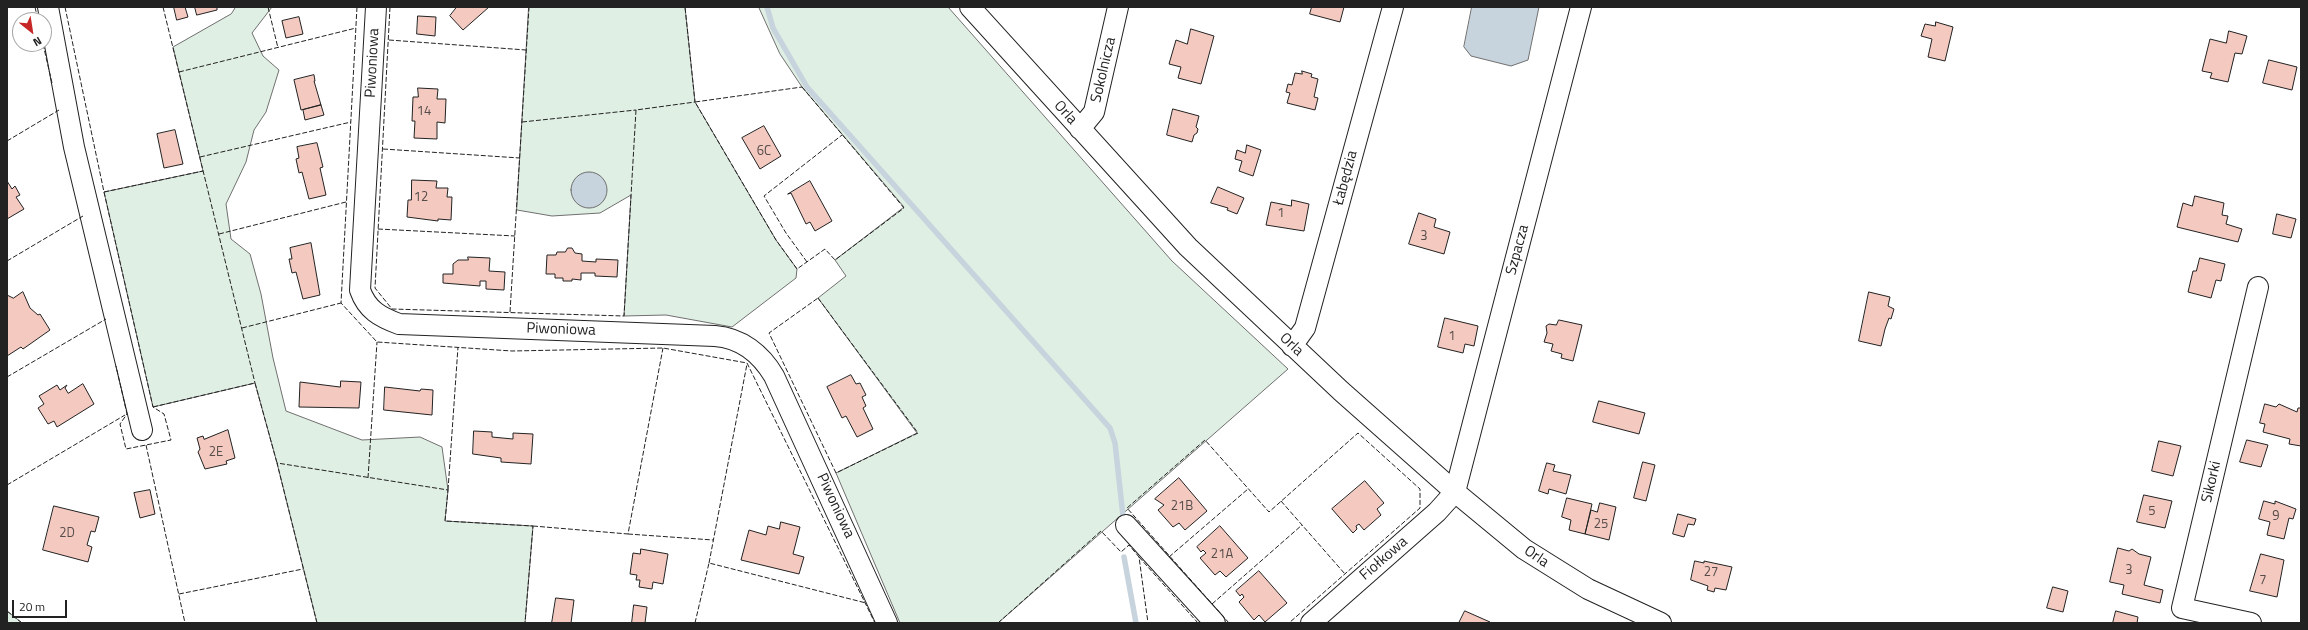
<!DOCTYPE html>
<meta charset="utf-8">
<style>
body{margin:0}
#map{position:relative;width:2308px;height:630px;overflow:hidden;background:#fff;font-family:"Titillium Web",sans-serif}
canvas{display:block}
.frame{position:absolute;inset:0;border:8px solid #222;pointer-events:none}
.north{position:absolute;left:12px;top:12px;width:40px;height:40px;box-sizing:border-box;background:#fff;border:1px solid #a7a7a7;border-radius:50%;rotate:150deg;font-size:11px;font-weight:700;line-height:16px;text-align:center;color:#222}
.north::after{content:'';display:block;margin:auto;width:14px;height:18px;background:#c62828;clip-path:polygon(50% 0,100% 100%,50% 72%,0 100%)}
.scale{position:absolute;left:12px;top:600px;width:55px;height:18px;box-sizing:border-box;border:2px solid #222;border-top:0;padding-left:5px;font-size:12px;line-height:14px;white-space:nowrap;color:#222;-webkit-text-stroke:3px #fff;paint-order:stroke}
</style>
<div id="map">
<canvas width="2308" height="630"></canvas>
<div class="frame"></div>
<div class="north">N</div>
<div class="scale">20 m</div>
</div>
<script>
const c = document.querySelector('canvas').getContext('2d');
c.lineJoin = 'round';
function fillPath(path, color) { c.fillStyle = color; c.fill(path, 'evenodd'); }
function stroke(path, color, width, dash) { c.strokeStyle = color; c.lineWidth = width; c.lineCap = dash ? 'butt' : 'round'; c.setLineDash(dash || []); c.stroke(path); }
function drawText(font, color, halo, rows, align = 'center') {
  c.font = font + ' "Titillium Web",sans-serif'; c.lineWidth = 3; c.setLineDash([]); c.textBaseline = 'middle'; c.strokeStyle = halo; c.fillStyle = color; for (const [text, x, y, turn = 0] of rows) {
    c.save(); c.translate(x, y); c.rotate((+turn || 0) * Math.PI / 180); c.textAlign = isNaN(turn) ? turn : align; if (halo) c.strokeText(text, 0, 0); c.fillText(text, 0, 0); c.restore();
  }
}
const green = new Path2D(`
 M236,7H272L252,33L263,56L279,70L266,112L254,130L246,162L226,204L231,239L250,254L261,294L273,358L286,411L362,440L420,437L442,447L448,490L445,521L533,526L525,623H317L277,463L255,383L153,407L104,192L203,171L173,47L231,14Z
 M529,7H685L695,102L776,240L797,269L796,278L732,327L666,315L624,316L631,195L600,213L552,216L517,210Z
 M759,7H948L1172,261L1288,369L998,623H900L836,473L917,433L818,298L846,276L835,260L904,207L802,87L780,54Z
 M7,611L22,623H7Z`);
const water = new Path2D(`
 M1472,7H1539L1528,60L1511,66L1471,56L1464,47Z
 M571 190a18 18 0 1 1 36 0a18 18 0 1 1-36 0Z`);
const stream = new Path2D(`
 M767,7L773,28L807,87L1110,428L1115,443L1123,516
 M1124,557L1136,623`);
const building = new Path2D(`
 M174,7H185L188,17L177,20Z
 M195,7H217V10L197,15Z
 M457,7H489L463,30L450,16Z
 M1312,7H1344L1340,22L1310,14Z
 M418,16L436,17L435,36L417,34Z
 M299,17L303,34L286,38L282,21Z
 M1936,22L1953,27L1945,61L1928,57L1932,39L1921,36L1925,24L1935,26Z
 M1191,29L1214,36L1201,84L1178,78L1181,67L1169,64L1176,40L1187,44Z
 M2229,31L2247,36L2242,54L2235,53L2228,82L2210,78L2212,73L2202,71L2210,39L2226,43Z
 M2269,60L2297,67L2292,90L2263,83Z
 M1302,71L1312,74L1311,77L1318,79L1314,97L1318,98L1315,110L1287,103L1290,93L1286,92L1288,84L1292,85L1295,73L1302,74Z
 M314,75L315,81H314L321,105L301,110L294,80Z
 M418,88L438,89L437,99H446L445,123L437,122V139L414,138L415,121H412L413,97H418Z
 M321,105L324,115L305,120L303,110Z
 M1173,109L1199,116L1196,127L1198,129L1197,133L1194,135L1192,142L1167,135Z
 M764,126L781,156L760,169L742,138Z
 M175,130L183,164L164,168L157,134Z
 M317,143L323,167L320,168L326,195L309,199L302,172L299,173L296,159L299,158L297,147Z
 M1247,145L1261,150L1253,176L1239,171L1242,161L1235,159L1237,150L1245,153Z
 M412,180L437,181L436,188H448L447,197H452L451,220L438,219V221L407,217L408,200H411Z
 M7,181L12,189L15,186L20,195L16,197L24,209L7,219Z
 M810,181L832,221L815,231L810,222L806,224L791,193L788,194Z
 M1218,187L1244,198L1237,214L1227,210L1228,208L1211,203Z
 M2195,196L2224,203L2222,215L2228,216L2226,224L2242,229L2238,242L2177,227L2183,203L2192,206Z
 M1292,200L1309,204L1304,231L1266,225L1271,202L1291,206Z
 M1419,213L1436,219L1434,227L1450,232L1444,254L1409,244Z
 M2277,214L2296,219L2291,238L2273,234Z
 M311,243L320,295L303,299L296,272L292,273L289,259H292L290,248Z
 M568,248H572L575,253L582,254V261L596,262V259L618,260L617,277L595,276V273H581V280L572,279V281H563V278H555V274H546L547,255H556L557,252H565Z
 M468,257L490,258L489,271L505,272L504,290L486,289V281H480V286L443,283V274H453V264L458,260H468Z
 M2200,258L2225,264L2221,281L2216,280L2211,298L2188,292L2193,271H2196Z
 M23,292L30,308L38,315L40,314L50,330L23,349L21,347L7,356V295L13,298Z
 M1869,292L1890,297L1888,306L1894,309L1891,319L1889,318L1885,329L1881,346L1859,341Z
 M1445,318L1478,326L1474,346L1465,344L1463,353L1438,347Z
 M1559,320L1582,325L1573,361L1561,358L1562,354L1551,351L1553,344L1544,342L1547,333L1546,326L1549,324L1556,325Z
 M851,375L856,384L860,383L866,395L862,397L866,406L863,408L873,429L857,437L846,416L842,418L827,387Z
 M341,381L361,382L359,408L299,407L300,382L340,387Z
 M83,384L94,404L57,427L54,421L48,424L38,408L44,404L39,396L57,385L60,390L67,385L65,388L68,393Z
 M385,387L420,391L421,389L433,390L432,415L384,410Z
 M1599,401L1645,413L1639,434L1593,422Z
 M2265,404L2276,407L2279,404L2297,412L2298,408H2301V446L2289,444L2290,439L2263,432L2265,424L2260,423Z
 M228,430L235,458L226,461L227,464L205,469L198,452L200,449L197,438L203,436L204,439Z
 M474,431L492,432V437L513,439V433L533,434L531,464L501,462V458L473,454Z
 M2247,440L2268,445L2261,467L2240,462Z
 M2159,441L2181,446L2173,476L2152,471Z
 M1643,462L1655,465L1646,501L1634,498Z
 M1547,463L1555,465L1553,471L1571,475L1566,494L1549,489L1548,494L1539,491Z
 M1179,478L1207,511L1185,530L1179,523L1173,527L1158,510L1164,505L1155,499Z
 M1365,481L1384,503L1377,509L1381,515L1364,530L1359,524L1356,526L1357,529L1353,533L1332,509Z
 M150,490L155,514L140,518L134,493Z
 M2144,495L2172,501L2165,528L2137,522Z
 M1567,498L1592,504L1585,534L1569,530L1571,520L1562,517Z
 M2264,501L2275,504V501L2296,509L2293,519L2289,518L2284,539L2267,535L2270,522L2259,519Z
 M1600,503L1616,507L1609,540L1585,534L1591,510L1597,512Z
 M54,506L99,517L95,532L91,531L87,545L92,547L88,562L43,550Z
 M1678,514L1696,519L1694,525L1688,524L1684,537L1673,534Z
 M781,522L800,527L793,554L804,557L799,574L741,560L749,530L766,535L768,526L779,529Z
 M1220,526L1248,558L1226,577L1220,571L1215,575L1200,558L1206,553L1203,550L1201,552L1197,547Z
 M2118,548L2129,551L2132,549L2139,554L2151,557L2144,585L2163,590L2160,603L2122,594L2124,585L2110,582Z
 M641,549L668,554L663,584L653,582L652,589L639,587L640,580H636L637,575L630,574L633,553L640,554Z
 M2261,554L2284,560L2277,597L2250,591Z
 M1695,561L1704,563V561L1732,567L1726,590L1715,588L1714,592L1707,590L1708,586L1691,580Z
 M1259,571L1287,603L1265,622L1259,615L1254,620L1239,602L1244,597L1242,594L1240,596L1236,591Z
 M2053,587L2068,591L2063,612L2047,608Z
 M556,598L574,600L571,623H552Z
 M634,605L647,607L645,623H632Z
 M1465,611L1490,622L1489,623H1459Z
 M2116,611L2138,617L2137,623H2113Z`);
const minor = new Path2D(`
 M48,7L74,147L142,430
 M376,7L360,290C367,310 380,317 399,324L715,336C741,338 761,354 774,376L887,623
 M970,7L1188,247L1341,391L1455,492L1524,549L1588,589L1661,623
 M1080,129L1094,112L1118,7
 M1292,346L1305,328L1393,7
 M1126,525L1215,623
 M1311,623L1437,512L1455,492L1581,7
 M2251,623L2182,608L2258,287`);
const fence = new Path2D(`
 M35,7L38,20
 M65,7L104,192L153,407L164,414L171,440L126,449L120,424L127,414L116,366
 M163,7L255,383
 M268,7L278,48
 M357,7L341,303L377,342L512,351L663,348L747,363L875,623
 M390,7L375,288L392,309L624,316L636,110L695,102L685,7
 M389,40L526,50
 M43,44L52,83
 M179,72L356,28
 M802,87L904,208L835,260L825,249L797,269L776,240L695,102Z
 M522,122L636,110
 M7,141L59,110
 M383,149L520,158
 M200,157L351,122
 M104,192L203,171
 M378,229L515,236
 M219,234L346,202
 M7,261L83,216
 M807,262L786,233L764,196L842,135
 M818,298L918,433L836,473L769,333Z
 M510,312L529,7
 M242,328L341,303
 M7,377L106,319
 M153,407L255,383L277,463
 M146,445L185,623
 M368,478L377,342
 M7,485L125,415
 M448,490L458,347
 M1281,501L1345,574
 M533,526L628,534L663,348
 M628,534L713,540
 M1139,557L1198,623
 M1169,557L1248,489
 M709,563L747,364
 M179,594L303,569
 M1212,604L1302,525
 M7,611L22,623
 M317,623L277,463L448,490L445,521L533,526L525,623
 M695,623L709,563L866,603
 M998,623L1101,531L1121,552L1129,545L1139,557L1148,623
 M1229,623L1127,508L1205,440L1269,512L1358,433L1420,489V508L1289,623`);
const numberNames = [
 ["14",424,112],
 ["6C",764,152],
 ["12",421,198],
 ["1",1281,214],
 ["3",1424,237],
 ["1",1452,337],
 ["2E",216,453],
 ["21B",1182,507],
 ["5",2152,512],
 ["9",2276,517],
 ["25",1601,525],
 ["2D",67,534],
 ["21A",1222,555],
 ["3",2129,571],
 ["27",1711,573],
 ["7",2263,581]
];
const streetNames = [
 ["Piwoniowa",373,63,-87],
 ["Sokolnicza",1104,70,-77],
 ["Orla",1065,113,48],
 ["Łabędzia",1346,178,-75],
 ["Szpacza",1518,250,-75],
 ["Piwoniowa",561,330,2],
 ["Orla",1291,345,43],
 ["Sikorki",2212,482,-77],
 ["Piwoniowa",835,506,65],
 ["Orla",1536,557,34],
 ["Fiołkowa",1384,559,-41]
];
fillPath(green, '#e0efe3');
stroke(green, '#6f6f6f', 1);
fillPath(water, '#c7d3dd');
stroke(water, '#6f6f6f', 1);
stroke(stream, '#c7d3dd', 5.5);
fillPath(building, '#f3c9c0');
stroke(building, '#222', 1);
stroke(minor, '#222', 22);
stroke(minor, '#fff', 20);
stroke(fence, '#222', 1, [5, 2]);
drawText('13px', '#564c4a', null, numberNames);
drawText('15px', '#222', '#fff', streetNames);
</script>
